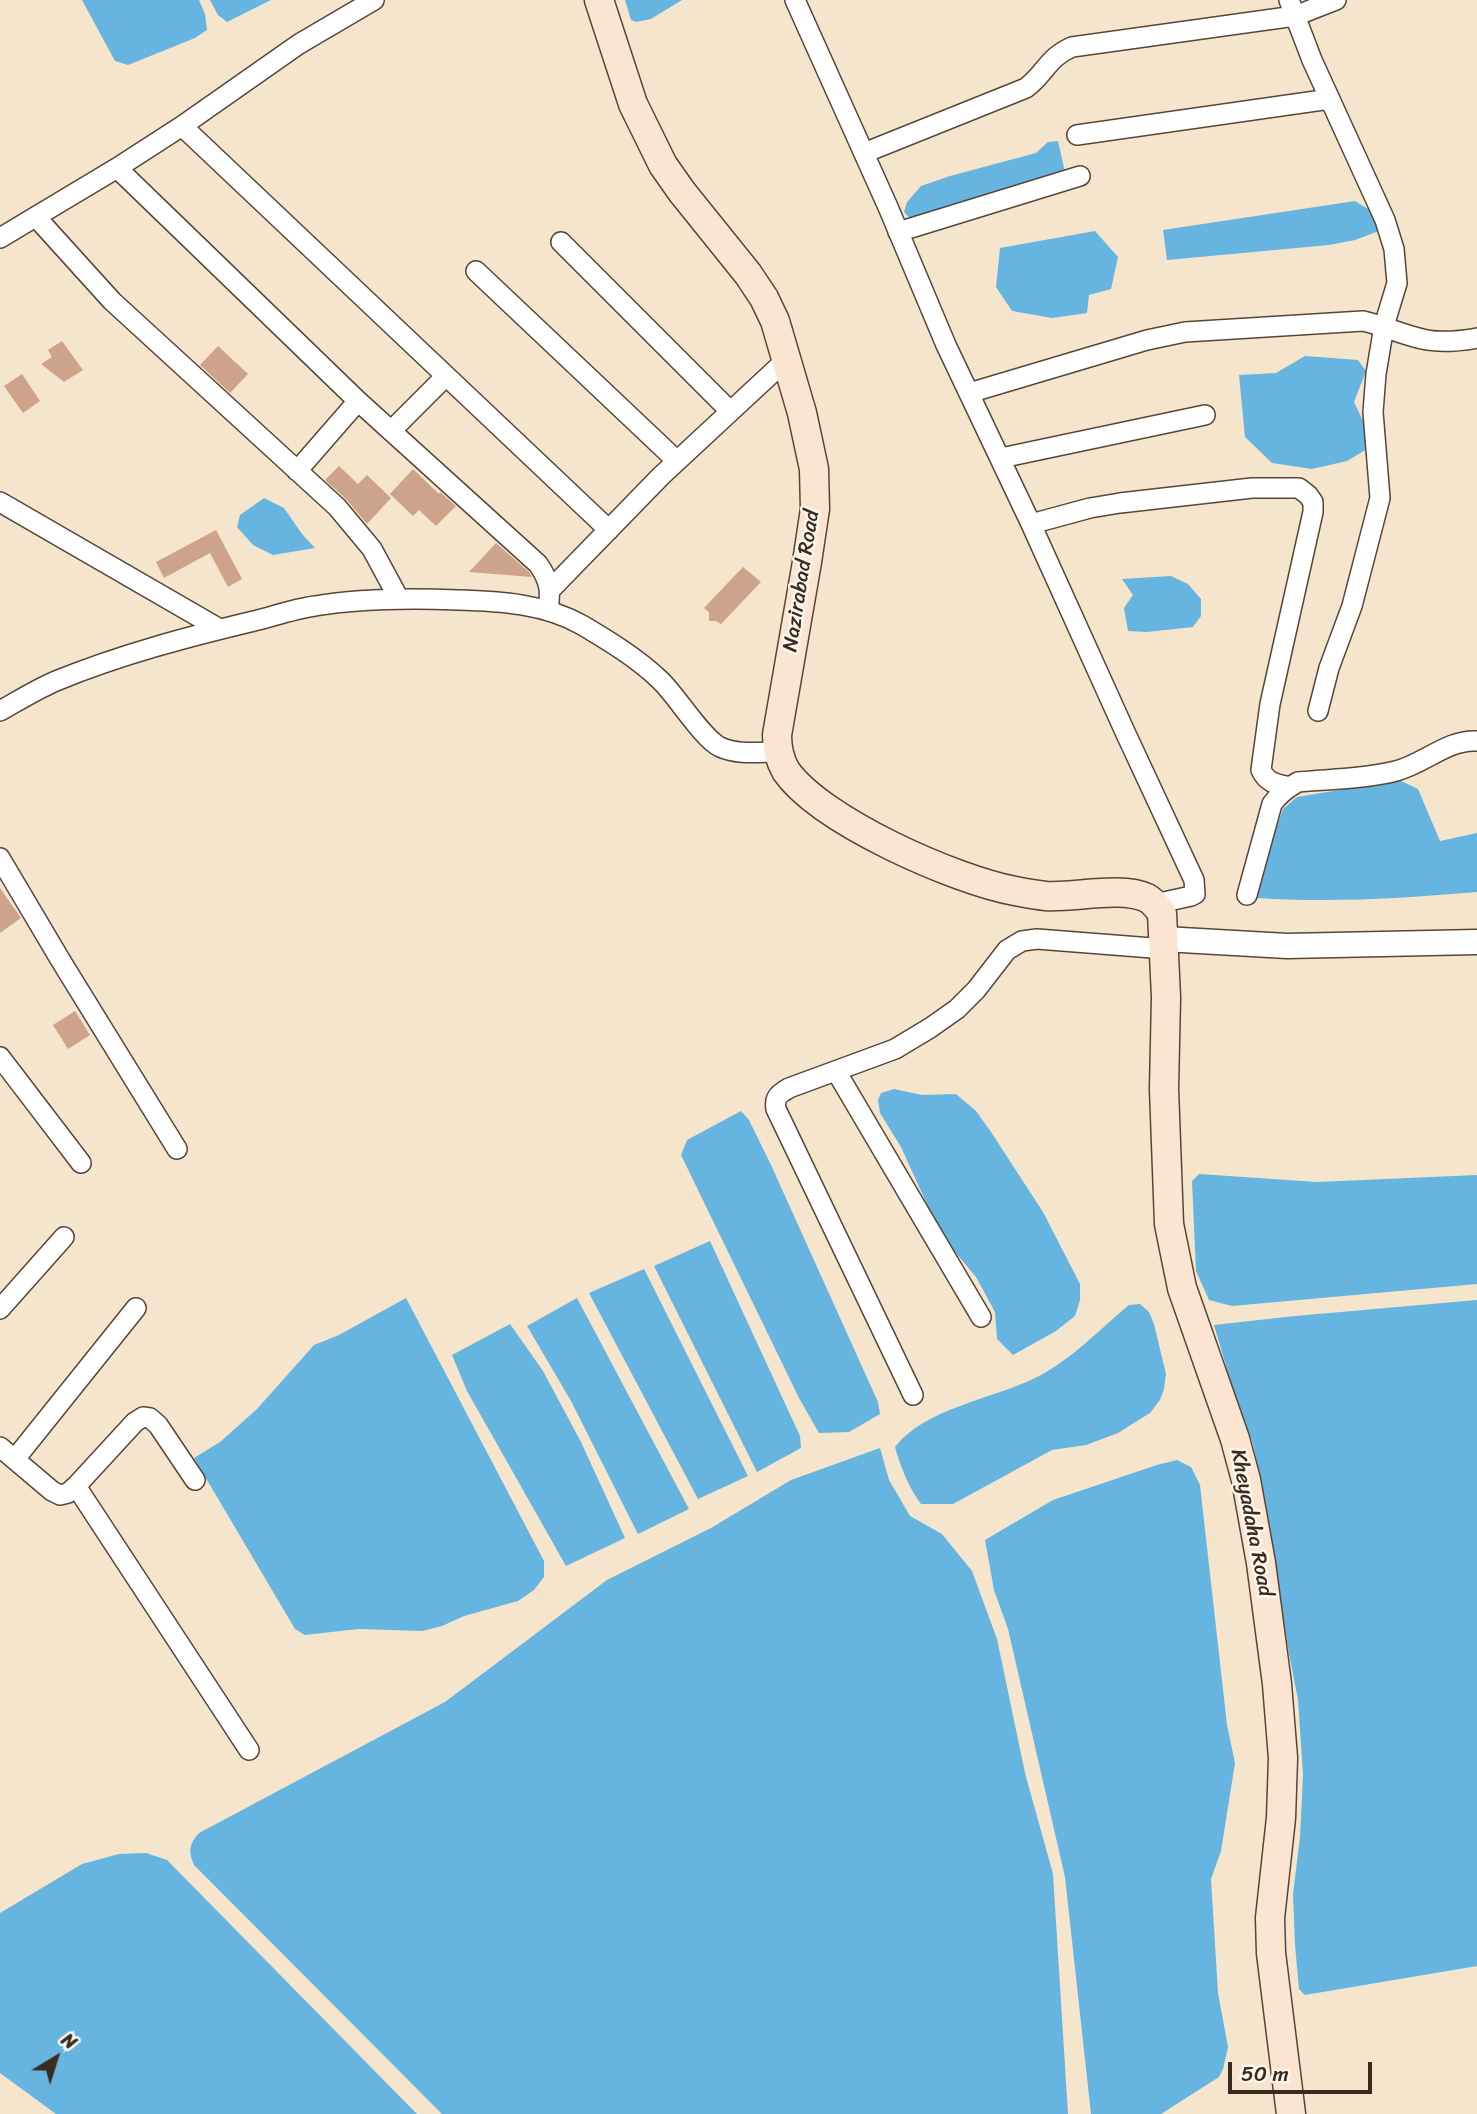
<!DOCTYPE html>
<style>
body{margin:0}
#map{position:relative;width:1477px;height:2114px;overflow:hidden;background:#f5e5cc;font-family:Sriracha,sans-serif}
canvas{display:block}
.north{position:absolute;left:21px;top:2023px;width:70px;height:70px;-webkit-text-stroke:5px #fbf7ec;paint-order:stroke;rotate:38deg;font-size:19px;font-weight:700;line-height:28px;text-align:center;color:#3b2a1e}
.north::after{content:'';display:block;margin:auto;width:24px;height:32px;background:#3b2a1e;clip-path:polygon(50% 0,100% 100%,50% 72%,0 100%)}
.scale{position:absolute;left:1228px;top:2062px;width:144px;height:32px;box-sizing:border-box;border:4px solid #3b2a1e;border-top:0;padding-left:9px;font-size:21px;line-height:24px;white-space:nowrap;color:#3b2a1e;-webkit-text-stroke:5px #fbf7ec;paint-order:stroke}
</style>
<div id="map">
<canvas width="1477" height="2114"></canvas>
<div class="north">N</div>
<div class="scale">50 m</div>
</div>
<script>
const c = document.querySelector('canvas').getContext('2d');
c.lineJoin = 'round';
function fillPath(path, color) { c.fillStyle = color; c.fill(path, 'evenodd'); }
function stroke(path, color, width, dash) { c.strokeStyle = color; c.lineWidth = width; c.lineCap = dash ? 'butt' : 'round'; c.setLineDash(dash || []); c.stroke(path); }
function drawText(font, color, halo, rows, align = 'center') {
  c.font = font + ' Sriracha,sans-serif'; c.lineWidth = 5; c.setLineDash([]); c.textBaseline = 'middle'; c.strokeStyle = halo; c.fillStyle = color; for (const [text, x, y, turn = 0] of rows) {
    c.save(); c.translate(x, y); c.rotate((+turn || 0) * Math.PI / 180); c.textAlign = isNaN(turn) ? turn : align; if (halo) c.strokeText(text, 0, 0); c.fillText(text, 0, 0); c.restore();
  }
}
const water = new Path2D(`
 M82,0H199L205,14L207,30L195,38L128,65L115,61Z
 M210,0H271L227,22L218,15Z
 M625,0H682L651,19L636,22L631,20Z
 M1058,141L1066,177L914,223L904,212L907,202L921,186L950,176L1036,153L1048,142Z
 M1355,201L1378,215L1384,229L1355,240L1329,245L1167,260L1163,230Z
 M1095,231L1118,257L1111,289L1089,295L1087,313L1052,318L1012,311L996,287L1000,248Z
 M1305,356L1358,360L1366,371L1354,402L1368,431L1367,449L1347,461L1312,469L1272,463L1245,437L1239,375L1276,373Z
 M264,498L284,508L302,534L315,548L273,555L253,545L237,527L240,515Z
 M1171,576L1188,584L1201,599V616L1193,627L1147,632L1128,631L1124,608L1133,595L1122,579Z
 M1399,780L1418,789L1440,841L1477,833V892C1404,898 1331,903 1257,898L1258,882L1283,809L1297,797Z
 M894,1089L922,1095L956,1094L976,1111L991,1132L1043,1212L1080,1284V1300L1075,1316L1056,1331L1013,1355L997,1339L995,1312L976,1277L941,1235L901,1147L880,1113L878,1100L881,1093Z
 M741,1111L749,1120L771,1165L878,1402L880,1414L849,1432L819,1433L799,1398L681,1155L687,1140Z
 M1199,1174L1317,1182L1477,1175V1284L1232,1306L1209,1300L1196,1271L1192,1181Z
 M710,1241L800,1436L801,1448L757,1472L654,1266Z
 M644,1269L748,1476L698,1499L589,1293Z
 M406,1298L544,1561V1577L534,1590L518,1601L464,1616L442,1626L422,1631L358,1629L305,1635L295,1629L194,1458L220,1442L257,1409L314,1345L339,1335Z
 M577,1298L689,1509L638,1534L571,1401L527,1326Z
 M1477,1300V1966L1305,1995L1299,1989L1295,1945L1293,1894L1300,1837L1303,1775L1298,1700L1288,1648L1266,1504L1253,1444L1232,1386L1214,1325L1295,1316Z
 M1140,1304L1149,1312L1154,1324L1166,1374L1164,1389L1160,1400L1150,1413L1118,1433L1086,1445L1052,1450L953,1504H921C908,1486 901,1468 895,1447C926,1407 995,1399 1039,1376C1072,1359 1100,1329 1129,1305Z
 M510,1324L543,1371L581,1442L625,1538L566,1566L467,1391L452,1355Z
 M880,1448L889,1480L910,1516L942,1534L972,1571L997,1639L1025,1773L1053,1874L1068,2114H442L194,1865C188,1851 189,1844 199,1833L445,1702L607,1580L711,1528L791,1480Z
 M1177,1460L1191,1467L1200,1485L1227,1725L1235,1763L1221,1851L1211,1879L1218,1993L1228,2047L1223,2069L1219,2077L1161,2114H1091L1065,1877L1008,1629L994,1590L985,1540L1053,1500L1157,1465Z
 M146,1853L167,1860L417,2114H56L0,2073V1913L82,1864L119,1854Z`);
const building = new Path2D(`
 M62,341L83,370L64,382L41,364L52,357L48,350Z
 M218,346L248,374L230,393L200,365Z
 M22,374L40,401L23,413L4,386Z
 M339,466L358,484L367,475L391,498L367,524L346,499L325,480Z
 M413,469L439,494L440,492L456,506L436,526L419,510L413,516L390,494Z
 M216,530L242,579L228,587L210,553L164,578L156,562Z
 M496,543L529,572L532,577L469,572Z
 M743,567L761,582L721,624L716,621H709V612L704,608Z
 M0,888L21,918L0,933Z
 M75,1011L90,1035L68,1049L53,1025Z`);
const minor = new Path2D(`
 M795,0L888,207L946,345L1031,524L1126,734L1194,880L1195,894L1191,896L1155,904
 M1289,0L1312,60L1385,220L1394,249L1397,283L1384,326L1376,374L1373,412L1380,498L1352,606L1329,668L1318,711
 M182,126L609,530
 M1077,135L1330,99
 M864,153L1026,88C1046,73 1047,58 1072,47L1295,16L1336,0
 M117,168L358,401L538,564C550,581 551,591 548,611
 M36,217L112,301L337,507L372,549L399,599
 M898,232L1080,176
 M0,238L117,168L182,126L299,44L374,0
 M561,242L730,411
 M476,271L677,461
 M969,393L1147,340L1185,332L1363,321C1385,326 1405,336 1427,340C1444,343 1460,341 1477,338
 M391,431L446,376
 M1001,458L1205,415
 M297,471L358,401
 M0,502L218,628
 M1031,524L1090,508L1120,503L1252,488H1299L1308,495L1313,502V512L1270,704L1261,770C1267,783 1276,784 1290,787
 M551,589L661,476L786,360
 M0,711C18,701 37,689 56,681C119,655 187,637 254,621C274,616 294,609 315,606C363,598 411,598 458,600C500,601 545,604 582,625C609,641 637,658 660,680C677,696 702,738 720,747C737,755 759,752 777,752
 M0,858L61,961L177,1149
 M1247,895L1272,804C1279,794 1287,788 1298,782C1330,779 1365,779 1396,771C1424,764 1448,739 1477,741
 M0,1057L81,1163
 M836,1071L981,1317
 M0,1309L64,1237
 M913,1395L776,1109C774,1097 779,1094 789,1088L895,1049L930,1028L957,1009L976,990L1007,950L1022,941L1037,939L1165,949
 M0,1447L52,1491L60,1495L68,1493L77,1485L135,1422L143,1417L150,1418L158,1425L195,1480
 M15,1459L136,1308
 M76,1486L249,1750`);
const tertiary = new Path2D(`
 M1164,939L1287,946L1477,942`);
const secondary = new Path2D(`
 M599,0L633,104L663,165L682,192L748,274L764,298L775,321L802,413L814,469L815,509L807,562L777,735C777,749 779,759 786,771C821,821 955,880 1015,891C1025,893 1036,895 1046,896C1074,898 1121,886 1147,898C1153,901 1158,908 1162,913L1166,997L1164,1089L1169,1224L1182,1288L1235,1439L1246,1480L1261,1563L1277,1684L1283,1758L1281,1818L1270,1918L1271,1953L1291,2114`);
const streetNames = [
 ["Nazirabad Road",802,581,-81],
 ["Kheyadaha Road",1251,1523,79]
];
fillPath(water, '#66b4e0');
fillPath(building, '#cda38b');
stroke(minor, '#574638', 22);
stroke(tertiary, '#574638', 27);
stroke(secondary, '#574638', 31);
stroke(minor, '#fff', 19);
stroke(tertiary, '#fff', 24);
stroke(secondary, '#fce5d0', 28);
drawText('21px', '#3b2a1e', '#fbf7ec', streetNames);
</script>
